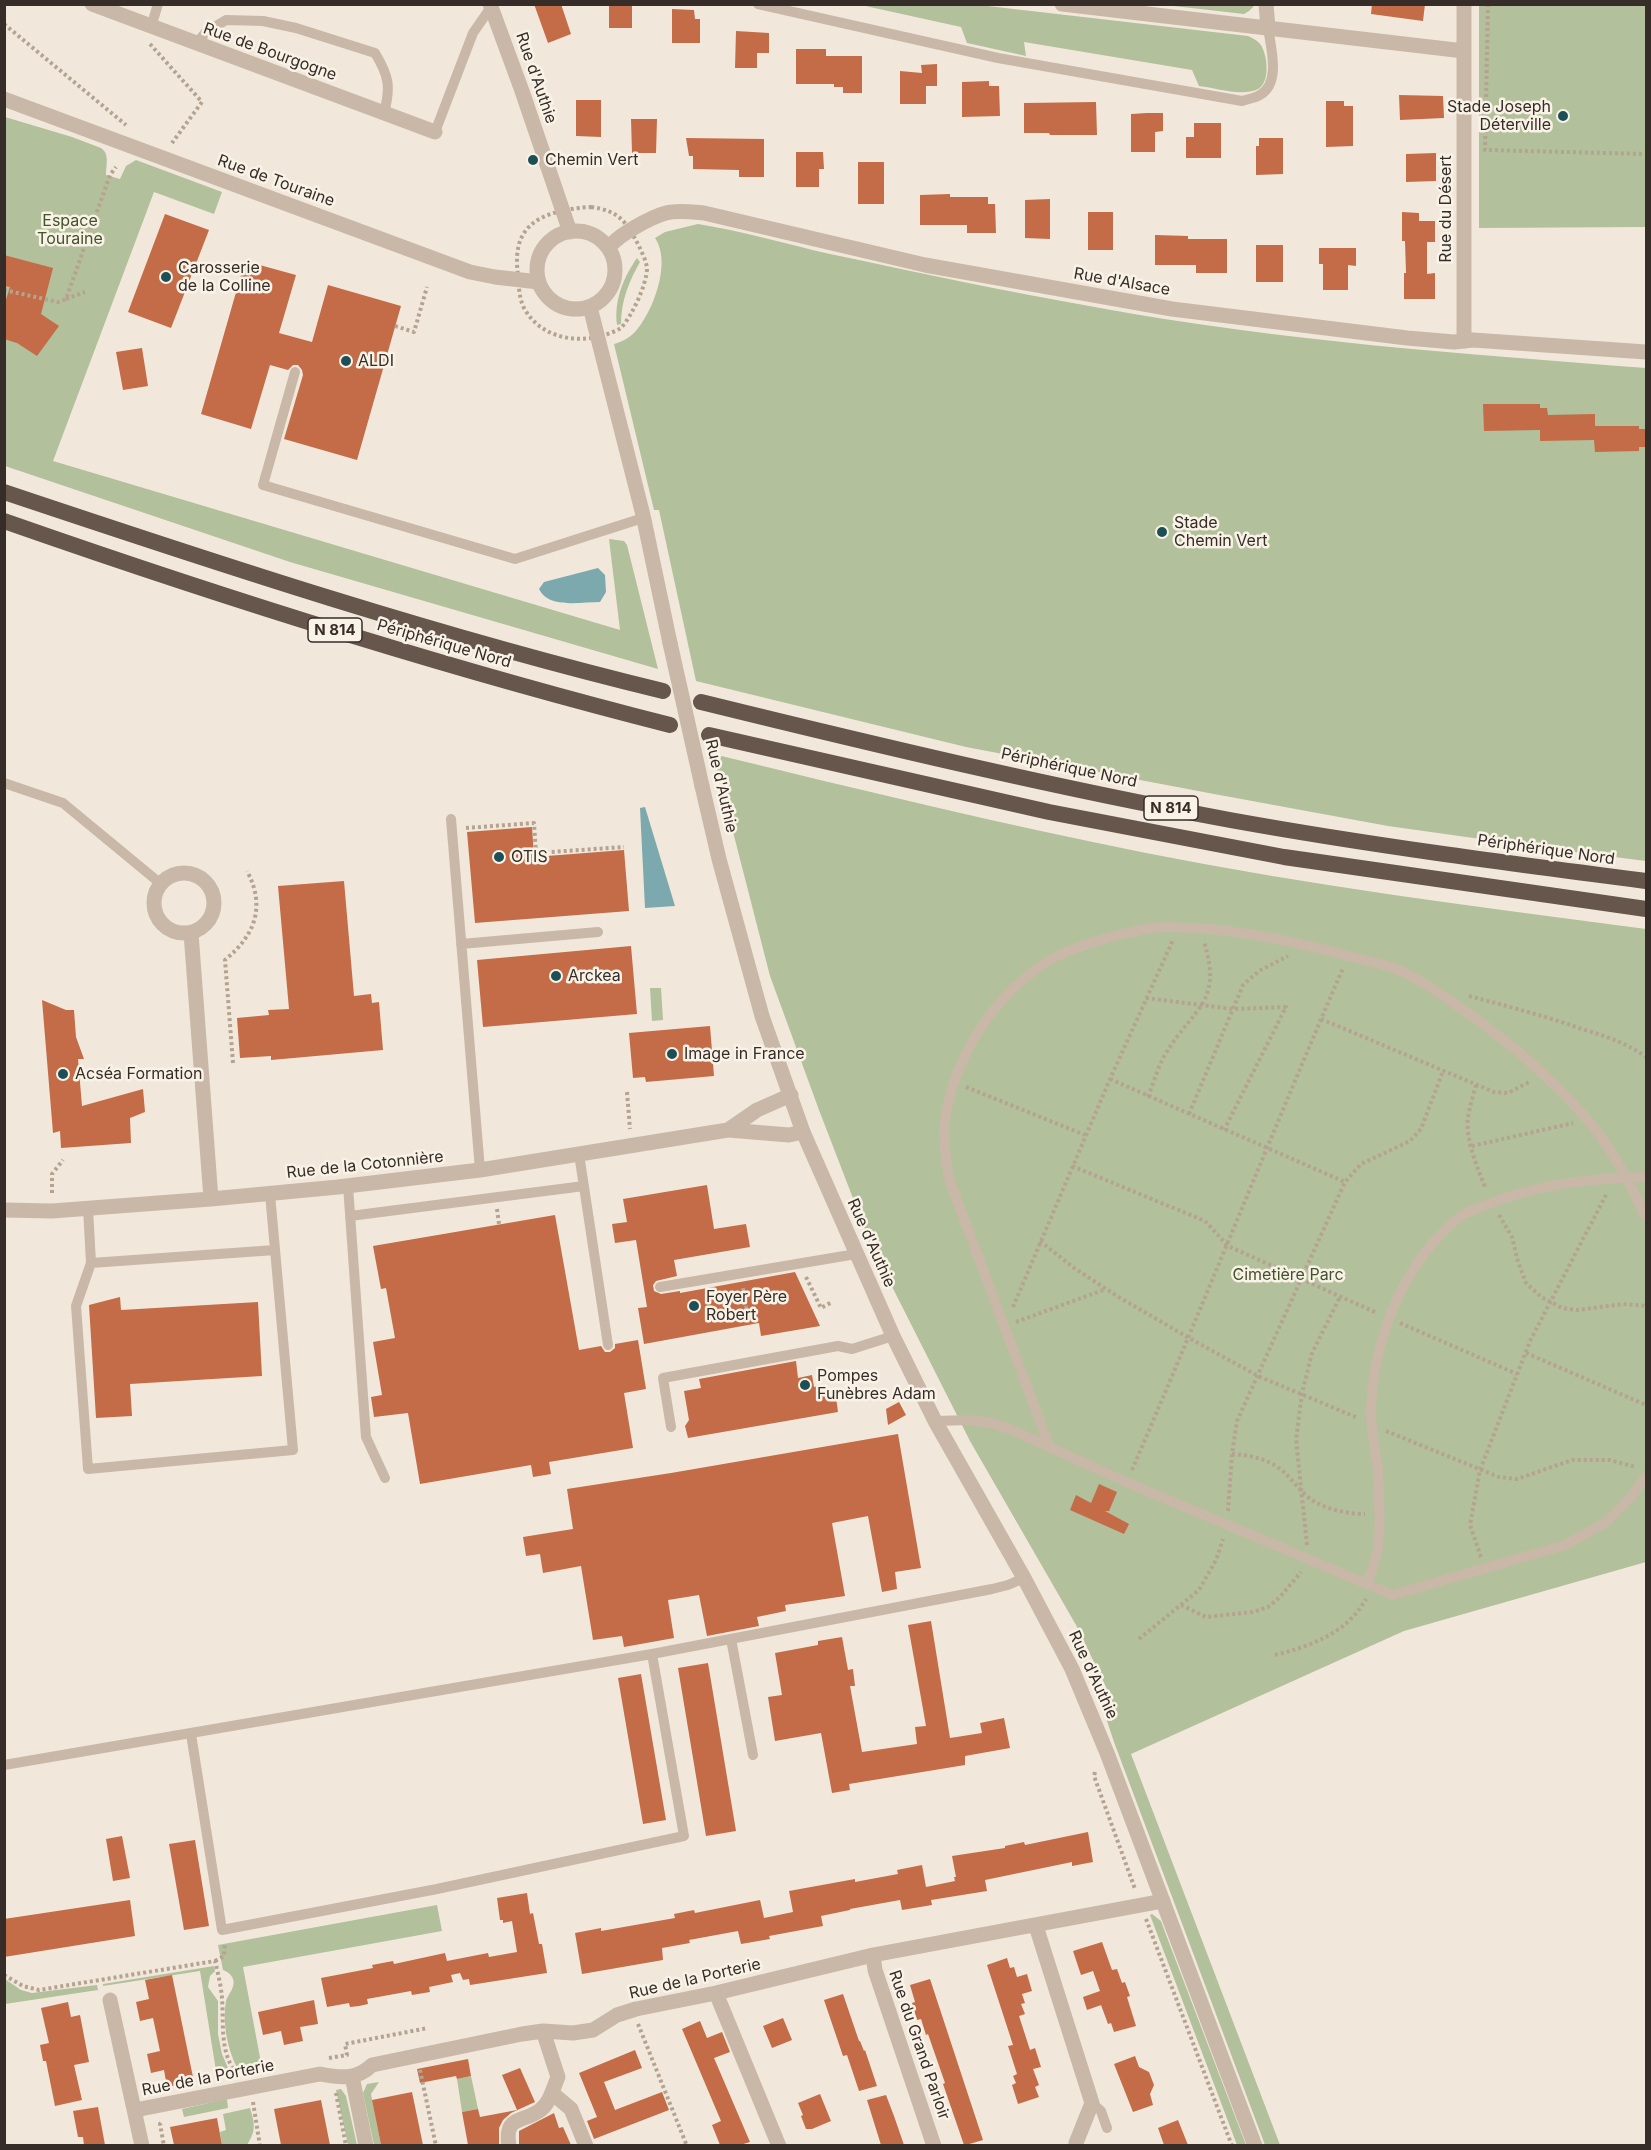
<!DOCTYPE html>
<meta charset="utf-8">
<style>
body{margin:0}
#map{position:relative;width:1651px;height:2150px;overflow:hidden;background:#f1e8db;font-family:Inter,sans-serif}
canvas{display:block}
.frame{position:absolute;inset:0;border:6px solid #362d28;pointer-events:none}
</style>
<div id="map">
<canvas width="1651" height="2150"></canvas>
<div class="frame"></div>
</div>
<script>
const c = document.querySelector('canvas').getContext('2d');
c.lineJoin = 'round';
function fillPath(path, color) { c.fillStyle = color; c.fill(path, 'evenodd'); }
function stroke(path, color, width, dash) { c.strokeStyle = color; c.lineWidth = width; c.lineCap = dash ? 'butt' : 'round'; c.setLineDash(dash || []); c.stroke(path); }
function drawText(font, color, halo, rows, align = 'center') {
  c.font = font + ' Inter,sans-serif'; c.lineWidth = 5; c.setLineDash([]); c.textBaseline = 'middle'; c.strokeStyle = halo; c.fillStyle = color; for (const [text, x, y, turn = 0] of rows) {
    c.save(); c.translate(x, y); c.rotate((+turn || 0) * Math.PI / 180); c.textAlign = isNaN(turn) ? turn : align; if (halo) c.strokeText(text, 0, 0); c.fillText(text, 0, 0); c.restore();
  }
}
const green = new Path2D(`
 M861,5H979L1248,36C1252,38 1257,40 1260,44C1268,54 1271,85 1256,90C1239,96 1216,88 1199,86L1192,70L1024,42L1026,56L967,43L961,27Z
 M1165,5H1255L1249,11L1244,14Z
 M1479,5H1646V227L1479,228Z
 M5,117L72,137L101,148C110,154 106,165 106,175L120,179L126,166L136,160L222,192L214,214L154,192L53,461L620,630L609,539L624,541L627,545L658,669L290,562L5,466Z
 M698,224C743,231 786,244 830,254C920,273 1009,292 1100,308C1280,341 1464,354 1646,368V861L1559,850L1388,826L1214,794L966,747L696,681L659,510H654L614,344C621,342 629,338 634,333C653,313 672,262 655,238L665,232Z
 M637,258L640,262C629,281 621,301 621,324L617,325C614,301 623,278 637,258Z
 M713,754C857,789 1001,824 1146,853C1312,886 1479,907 1646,929V1562L1404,1631L1131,1754L1280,2145H1265L1114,1742L1097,1691L1106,1687L1076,1625L970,1441L871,1245L819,1110L770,976Z
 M650,988H661L663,1020L652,1021Z
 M437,1905L442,1931L243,1967L262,2068L239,2071C228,2052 222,2024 226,2001C228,1994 236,1987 233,1979C231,1974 228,1972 223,1970L218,1945Z
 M1152,1914L1161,1921L1165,1932L1246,2145H1237L1150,1915Z
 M214,1966L215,1971L210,1976L208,1987L218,2001V2034L222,2054L231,2075L217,2077L200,1971L103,1986V1984Z
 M5,1979L21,1990L32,1993L97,1985L98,1990L5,2004Z
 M471,2076L478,2109L462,2112L457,2079Z
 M379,2082L371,2094L381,2145H374L363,2093L367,2084Z
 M341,2089L346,2096L357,2145H348L336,2090Z
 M227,2099L228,2108L184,2117L182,2109Z
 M250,2108C255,2124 256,2131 247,2145H222L220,2132L226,2130L223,2114Z`);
const water = new Path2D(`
 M598,568L605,575L606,592L600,602C580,602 549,609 539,589L544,582Z
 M645,807L675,906L645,908L640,808Z`);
const building = new Path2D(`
 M534,4H561L571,34L548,43Z
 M609,4H632V28H609Z
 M1372,4H1425L1423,21L1371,14Z
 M672,9L694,10L695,19H700V43H672Z
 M736,31L769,33V53H757V68H735Z
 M796,49H826V56H862V93H843V87H834V84H796Z
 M937,64V86H926V104H900V71L922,73L921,65Z
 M989,81V86H999L1000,116L962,117V82Z
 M1399,95L1443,96L1444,118L1400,120Z
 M576,100H601V137L576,136Z
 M1326,101H1344V106H1353V146L1326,147Z
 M1096,102L1097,135H1050L1049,133H1024V103Z
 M1147,113H1163V131L1155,132V152H1131V114Z
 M631,119H657L656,153H632Z
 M1194,123H1221V158H1186V137H1194Z
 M686,138L764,139V177H739V170L693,169V156H689Z
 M1259,138H1283V174L1256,175V146H1259Z
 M796,152H823L824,169H819V187H796Z
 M1436,153V181L1406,182V154Z
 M858,162H884V204H858Z
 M950,194V197H988V204H995L996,233H967V225H920V195Z
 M1050,199V239L1025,238V200Z
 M1088,212H1113V250H1088Z
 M1402,212L1419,213V221H1435V242H1427V274L1435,273V299H1404V273H1406L1405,241H1402Z
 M165,214L209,230L171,328L128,312Z
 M1155,235L1188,236V239H1227V273H1196V265H1155Z
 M1256,245H1283V282H1256Z
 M1319,248H1356V266L1348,265V290H1323V264H1319Z
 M4,255L53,268L41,314L59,326L37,356L17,343L4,339V306L10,287L4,286Z
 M245,261L296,275L279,333L312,342L328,285L401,306L357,460L284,439L303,375L302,370L298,365H293L288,370L270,365L251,429L201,414Z
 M142,348L148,386L123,390L116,352Z
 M1483,404H1540V408H1547L1548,415L1595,414V426H1639V429H1647V447H1639V451L1595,452L1594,440L1540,441V430L1484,431Z
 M532,827L534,857L624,850L629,911L475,923L467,832Z
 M344,881L354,996L371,994L372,1003L379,1002L383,1050L271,1060V1056L240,1058L237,1018L269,1015L268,1010L289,1009L278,886Z
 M631,946L637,1014L483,1027L477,960Z
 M42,1000L66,1010H74L76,1037L84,1059H78L82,1106L143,1089L145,1112L130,1118L131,1143L61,1148L60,1131L53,1133Z
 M710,1026L714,1076L646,1082L645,1077L633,1078L629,1033Z
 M707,1185L714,1229L746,1224L750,1247L674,1260L677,1276L656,1281L653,1285L654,1291L661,1294L680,1291V1293L795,1272L820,1326L761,1336L759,1323L644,1344L638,1308L647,1307L636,1240L615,1243L612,1224L627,1222L623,1199Z
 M555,1215L579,1350L601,1346L605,1352H610L615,1348V1344L638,1340L646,1389L624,1393L633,1448L549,1462L551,1474L533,1477L531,1465L420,1484L408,1413L374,1417L371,1397L382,1395L373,1342L395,1338L386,1288L381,1289L373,1246Z
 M120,1297L121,1310L258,1302L262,1376L130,1384L132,1416L96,1418L89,1305Z
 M796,1361L798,1378L812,1375L814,1387L826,1385L828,1399L836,1397L838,1412L688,1438L685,1426L689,1420L684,1391L701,1388L699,1379Z
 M899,1402L906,1415L888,1425L886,1409Z
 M898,1434L921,1568L895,1572L897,1589L882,1592L868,1516L832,1523L845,1596L785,1605L786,1611L757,1617L759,1626L707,1636L699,1595L668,1600L674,1638L624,1647L622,1636L593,1640L581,1566L543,1573L540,1554L526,1556L523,1537L573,1529L567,1489L671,1473Z
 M1099,1484L1117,1492L1109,1511H1105L1129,1524L1124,1534L1070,1510L1076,1495L1091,1503Z
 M931,1621L950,1738L982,1733L980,1723L1004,1718L1010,1748L965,1756V1765L849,1784L850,1790L832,1793L821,1733L775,1741L768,1697L782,1695L775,1653L818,1645V1641L842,1637L848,1670L853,1669L855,1686H850L862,1752L917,1744L915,1727L926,1726L908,1625Z
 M708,1663L736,1831L706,1836L678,1668Z
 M641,1674L666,1820L643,1824L618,1678Z
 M1088,1832L1093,1862L1072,1866V1862L985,1880L987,1891L931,1900L932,1905L902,1910L900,1900L850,1909V1910L821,1916L823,1926L769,1936L770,1939L741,1944L738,1931L689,1940L690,1943L662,1948L663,1960L582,1974L575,1933L601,1928V1931L675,1918L674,1914L694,1910L695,1913L760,1900L764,1918L793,1912L789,1891L855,1879V1882L898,1874L897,1870L922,1865L926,1887L955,1881L954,1877H956L952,1856L1005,1848V1846L1024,1842L1025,1845Z
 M122,1836L130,1878L113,1881L106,1839Z
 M195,1840L209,1926L184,1930L169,1844Z
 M527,1893L530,1914L533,1913L539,1944H542L547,1973L470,1985L469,1979L463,1980L460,1973L451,1975L453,1982L429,1987L430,1992L412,1995L411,1991L367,1999L368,2004L359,2006L350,2007L349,2003L327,2007L321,1978L373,1968L372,1965L393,1961L394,1964L445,1953L447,1961L488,1953L489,1957L517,1952L512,1921L503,1923V1920H500L497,1898Z
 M130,1900L135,1936L4,1957V1919Z
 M1102,1942L1112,1970L1117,1969L1122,1983L1125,1982L1130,1996L1127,1997L1136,2026L1114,2032L1111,2023L1108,2024L1101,2005L1104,2004L1087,2010L1083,1997L1100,1991L1093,1971L1081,1975L1073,1951Z
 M1007,1958L1010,1968L1014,1967L1017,1977L1027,1974L1032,1991L1022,1994L1025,2003L1021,2004L1025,2014L1019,2016L1030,2050L1035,2048L1041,2067L1033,2069L1039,2085L1035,2087L1039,2097L1018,2104L1012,2085L1016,2083L1013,2076L1017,2074L1008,2046L1013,2045L987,1965Z
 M172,1975L194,2082L167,2087L164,2070L151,2073L147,2054L160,2051L153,2018L140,2021L136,2002L149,1999L145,1980Z
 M930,1979L983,2140L966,2145H964L943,2084L945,2083L928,2034L926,2035L921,2019L917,2020L912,2003L915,2002L910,1985Z
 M843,1994L859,2041H860L864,2051L865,2050L877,2086L859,2091L847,2055L843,2056L824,2000Z
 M314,2000L318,2024L300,2027L303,2041L284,2045L281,2031L263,2035L258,2012Z
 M68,2002L71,2017L80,2015L89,2062L74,2065L82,2100L55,2106L46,2061H43L40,2045L49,2043L41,2008Z
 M783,2018L792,2040L772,2048L763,2026Z
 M700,2021L707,2038L722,2032L730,2052L714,2058L750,2142L740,2145H720L712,2125L721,2121L682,2029Z
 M635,2050L642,2068L604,2082L615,2110L662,2092L669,2110L594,2139L587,2121L597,2117L579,2073Z
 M1135,2056L1139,2067L1149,2072L1154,2085L1150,2094L1153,2105L1133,2112L1114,2064Z
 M468,2059L471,2076L457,2079L456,2076L420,2083L417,2069Z
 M520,2068L535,2102L511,2113L503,2120L499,2128V2145H468L462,2112L478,2109L480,2117L517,2110L502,2075Z
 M412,2092L423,2145H381L372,2100Z
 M820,2094L831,2121L812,2129H806L801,2116L803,2115L798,2103Z
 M886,2095L894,2116L904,2145H881L867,2100Z
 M321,2100L330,2145H281L274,2109Z
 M98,2107L105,2145H84L83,2137H78L73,2111Z
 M554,2113L559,2128L563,2127L571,2145H519V2131Z
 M217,2118L222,2145H174L170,2127Z
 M1178,2120L1188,2145H1164L1158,2128Z`);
const path = new Path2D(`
 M1488,4L1485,150L1646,154
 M4,24L126,125
 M150,44L202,102L172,143
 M591,207C620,211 626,222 639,246C642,253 646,260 647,268C647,284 632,316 621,328C590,346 543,343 524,308C519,298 519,287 518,276C516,259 516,242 527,229C541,212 572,208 591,207Z
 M4,290L58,302L66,299L110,175L116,167
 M66,299L85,292
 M395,326L414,332L427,287
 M466,828L534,823L536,853L624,847
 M1469,996C1507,1006 1545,1016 1582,1029C1605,1036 1627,1043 1646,1057
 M1146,998L1233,1009L1286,1007L1224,1130
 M1321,1019L1494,1092L1508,1093L1531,1081
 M233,1063L225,960C255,935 266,907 247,871
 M1110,1079L1345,1182
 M1476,1085C1473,1095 1470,1106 1468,1117C1465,1139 1478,1170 1486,1189
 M966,1087L1085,1135
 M627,1092L630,1129
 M1148,1097C1154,1082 1158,1066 1166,1053C1194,1007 1223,1003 1204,942
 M1189,1114L1243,985L1259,971L1288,956
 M1472,1146L1573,1123
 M1072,1166L1205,1221L1228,1246L1377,1313
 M52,1193V1174L63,1160
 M497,1209L499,1224
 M1499,1215L1512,1237L1518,1262L1526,1283L1541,1297L1562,1308L1577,1310L1623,1304L1646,1306
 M1040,1241L1074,1268L1117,1296L1189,1338L1258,1376L1358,1418
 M806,1277L821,1308L832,1302
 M743,1288L747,1312
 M1013,1307L1110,1079L1173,940
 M1016,1322L1106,1289
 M1400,1323L1517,1374
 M1526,1353L1646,1405
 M1386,1431L1499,1477L1517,1479L1572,1460H1610L1635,1467
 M1232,1454C1252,1455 1273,1460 1288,1476C1296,1484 1304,1496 1315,1502C1329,1510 1349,1514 1365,1514
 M1132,1470C1204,1303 1271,1135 1343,968
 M1228,1511L1232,1454L1237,1421L1345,1182L1361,1164L1410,1141L1421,1129L1443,1071
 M1307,1545L1296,1440L1302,1393L1312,1353L1340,1297
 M1481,1557L1470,1525L1480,1470L1530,1341L1607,1193
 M1181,1605L1206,1617L1253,1612L1268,1607L1280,1597L1301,1572
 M1139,1639L1199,1590L1216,1560L1223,1539
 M1275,1655C1311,1646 1347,1633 1366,1599
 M1095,1772L1094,1776L1135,1889
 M1146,1919L1232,2146
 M215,1961L224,1956L225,1943
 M4,1975L23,1986L39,1990L215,1961C218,1973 221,1986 222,1998C224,2024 219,2054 238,2075
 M638,2024L687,2146
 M329,2058L347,2055L345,2044L428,2028
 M420,2070L436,2146
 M336,2093L346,2146
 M253,2102L260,2146
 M161,2123L160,2124L164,2146`);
const service = new Path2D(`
 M758,4L998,58L1242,101C1248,99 1255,98 1260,95C1281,83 1271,48 1268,28
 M151,27L158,4
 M196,44L206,32L226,20L263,21L296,28L375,53C389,76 391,87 384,113
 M435,132L473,33L491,7
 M295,372L263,485L515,559L643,518
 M4,783L63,803L161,884
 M451,819L480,1170
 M461,944L598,932
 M579,1154L608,1345
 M348,1186L366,1437L385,1478
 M88,1208L91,1263L76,1306L88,1469L293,1450L270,1194
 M350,1216L584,1186
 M91,1263L275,1250
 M660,1287L856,1254
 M935,1421L970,1420L992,1423L1012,1430L1126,1482L1367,1584C1371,1572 1377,1558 1378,1545C1381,1526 1379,1492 1378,1472C1376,1452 1371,1433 1371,1413C1372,1342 1404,1260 1461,1216C1468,1211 1478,1208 1486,1205C1536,1184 1593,1178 1646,1177
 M671,1427L663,1378L838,1346L852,1349L893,1336
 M1050,1448L949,1179C946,1160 943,1140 945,1121C953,1058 995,994 1048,961C1073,946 1131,930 1160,927C1171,926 1183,928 1194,928C1247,931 1301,943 1352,957C1366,961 1381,963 1394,968C1419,978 1443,996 1465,1011C1513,1045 1558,1083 1595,1129C1616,1155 1631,1187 1646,1217
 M1367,1584L1393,1595L1565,1545L1605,1523L1632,1496L1646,1476
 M731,1639L753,1755
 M191,1734L222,1930L437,1889L684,1836L652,1654
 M4,1765L652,1654L992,1589L1008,1585L1024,1578
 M1092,2103L1101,2111L1107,2128`);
const pedestrian = new Path2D(`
 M552,2093L571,2109L586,2146`);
const minor = new Path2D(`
 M92,4L435,132
 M1062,4L1464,51
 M1266,4L1268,28
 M1464,341V4
 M154 903a30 30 0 1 1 60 0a30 30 0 1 1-60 0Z
 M191,933L211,1199
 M728,1130L757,1110L791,1095
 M4,1210L52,1211L211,1199L338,1187L480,1170L728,1130L789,1135L803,1132
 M1036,1926L1092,2103L1076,2143
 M873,1955L875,1970L934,2146
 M716,1993L779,2146
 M110,2000L142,2146
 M352,2076L366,2146
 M135,2110L320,2074C340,2078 357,2080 372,2065L522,2034L543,2031L573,2033L593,2030L617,2015L636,2009L716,1993L873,1955L1163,1901
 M509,2146C504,2116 521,2123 539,2111C550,2104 553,2088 558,2077L543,2031`);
const tertiary = new Path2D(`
 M490,4L522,91L570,232
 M4,99L470,272L495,277L539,282
 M537 270a39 39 0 1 1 78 0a39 39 0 1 1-78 0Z
 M609,248C616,236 651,217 666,213C678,210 692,212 704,213L925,265L1172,309L1407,338L1454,342L1473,340L1646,352
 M590,307L643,515L670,643
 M702,786L719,859L762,1016L803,1132L893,1336L935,1421L1024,1578L1072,1669L1107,1753L1255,2146`);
const trunk = new Path2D(`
 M4,492C222,565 440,637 663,691
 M4,521C224,598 445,668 670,725
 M701,702C876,745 1052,787 1230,820C1368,845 1507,863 1646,881
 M709,735L1049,812L1284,857L1646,909`);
const tertiaryBridge = new Path2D(`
 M670,643L702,786`);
const markers = [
 [1563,116,6,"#1e4f56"],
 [533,160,6,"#1e4f56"],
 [166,277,6,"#1e4f56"],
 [346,361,6,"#1e4f56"],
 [1162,532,6,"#1e4f56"],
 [499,857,6,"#1e4f56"],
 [556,976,6,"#1e4f56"],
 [672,1054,6,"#1e4f56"],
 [63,1074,6,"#1e4f56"],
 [694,1306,6,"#1e4f56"],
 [805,1385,6,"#1e4f56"]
];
const shields = [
 [335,630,54],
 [1171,808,54]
];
const shieldNames = [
 ["N 814",335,630],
 ["N 814",1171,808]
];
const streetNames = [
 ["Rue de Bourgogne",270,52,20],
 ["Rue d'Authie",536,78,71],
 ["Rue de Touraine",276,181,20],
 ["Rue du Désert",1446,209,-90],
 ["Rue d'Alsace",1122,282,10],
 ["Périphérique Nord",444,644,16],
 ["Périphérique Nord",1069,768,12],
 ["Rue d'Authie",721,786,77],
 ["Périphérique Nord",1546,850,8],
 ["Rue de la Cotonnière",365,1165,-6],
 ["Rue d'Authie",871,1243,66],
 ["Rue d'Authie",1093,1675,65],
 ["Rue de la Porterie",695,1979,-13],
 ["Rue du Grand Parloir",919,2045,71],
 ["Rue de la Porterie",208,2078,-11]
];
const poiNames = [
 ["Stade Joseph",1551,107,"right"],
 ["Déterville",1551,125,"right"],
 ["Chemin Vert",545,160],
 ["Carosserie",178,268],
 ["de la Colline",178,286],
 ["ALDI",358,361],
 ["Stade",1174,523],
 ["Chemin Vert",1174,541],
 ["OTIS",511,857],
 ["Arckea",568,976],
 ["Image in France",684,1054],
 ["Acséa Formation",75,1074],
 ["Foyer Père",706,1297],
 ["Robert",706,1315],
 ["Pompes",817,1376],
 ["Funèbres Adam",817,1394]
];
const parkNames = [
 ["Espace",70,221],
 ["Touraine",70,239],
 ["Cimetière Parc",1288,1275]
];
fillPath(green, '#b2c09b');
fillPath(water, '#7ba9ad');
fillPath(building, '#c36c47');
stroke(path, '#b5a392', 4, [3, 3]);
stroke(service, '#c9b8a7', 10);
stroke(pedestrian, '#c9b8a7', 15);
stroke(minor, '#c9b8a7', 15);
stroke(tertiary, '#c9b8a7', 15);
stroke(trunk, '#66564c', 16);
stroke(tertiaryBridge, '#c9b8a7', 15);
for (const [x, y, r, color] of markers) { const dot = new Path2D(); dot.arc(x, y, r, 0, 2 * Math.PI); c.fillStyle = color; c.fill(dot); stroke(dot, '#f9f2e7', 2); }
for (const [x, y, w] of shields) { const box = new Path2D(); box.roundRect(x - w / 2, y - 12, w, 24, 4.5); c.fillStyle = '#f9f2e7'; c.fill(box); stroke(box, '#362d28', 1.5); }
drawText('bold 15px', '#362d28', null, shieldNames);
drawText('16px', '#362d28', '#f9f2e7', streetNames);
drawText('16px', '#362d28', '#f9f2e7', poiNames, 'left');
drawText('16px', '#43532c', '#f9f2e7', parkNames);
</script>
